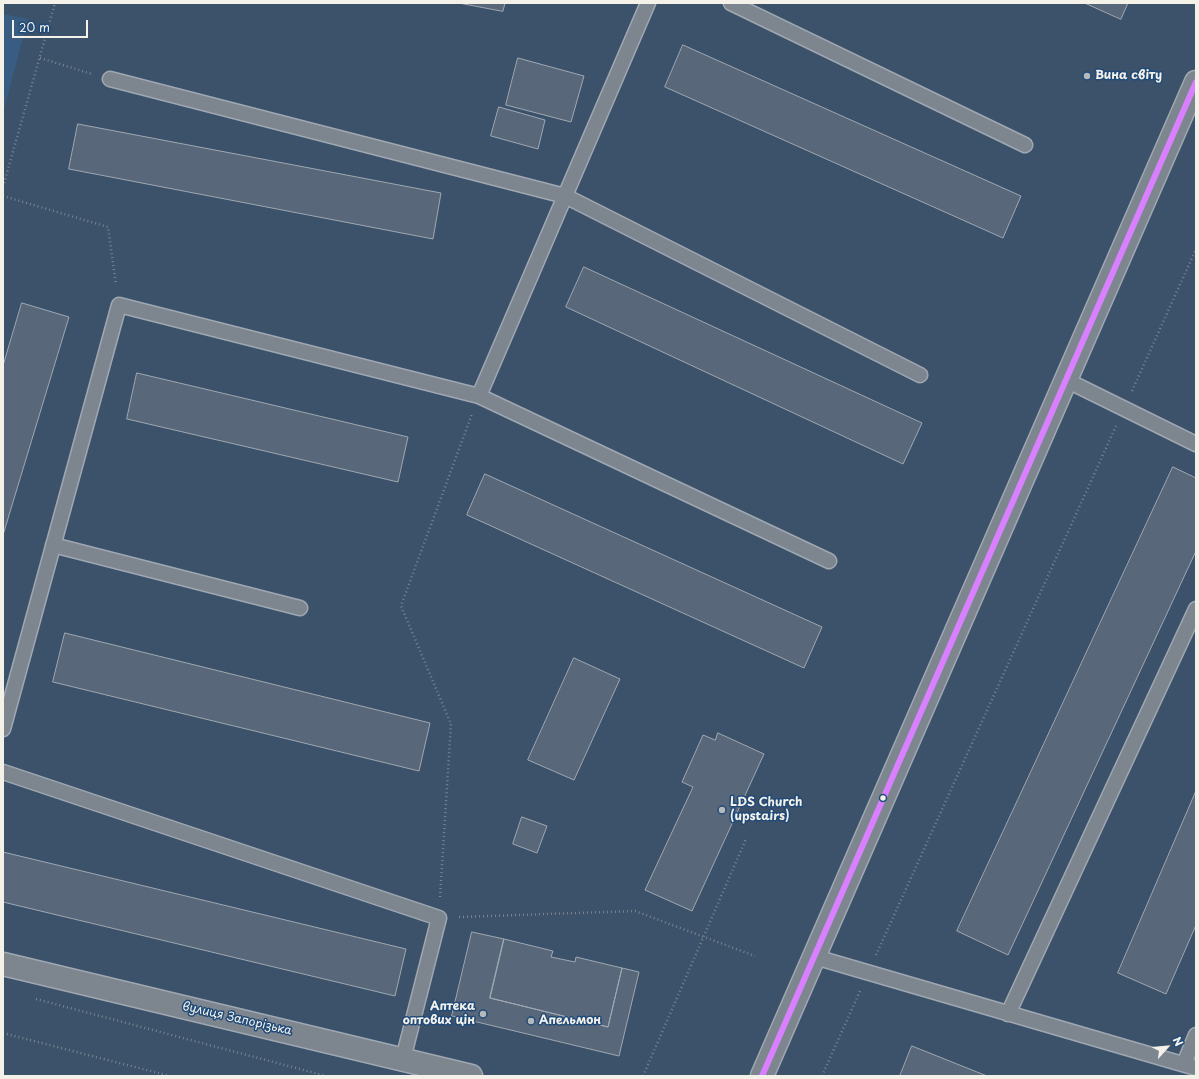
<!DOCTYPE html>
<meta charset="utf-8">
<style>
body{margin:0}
#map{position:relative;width:1199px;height:1079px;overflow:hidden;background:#3c526a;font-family:"Playpen Sans",sans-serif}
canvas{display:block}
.frame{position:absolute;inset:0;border:4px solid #f4f1e8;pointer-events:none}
.north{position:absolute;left:1147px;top:1027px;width:40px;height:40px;-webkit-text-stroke:3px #1f4a7a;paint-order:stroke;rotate:63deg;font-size:11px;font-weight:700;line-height:16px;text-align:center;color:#f4f1e8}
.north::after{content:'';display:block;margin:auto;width:14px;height:18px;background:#f4f1e8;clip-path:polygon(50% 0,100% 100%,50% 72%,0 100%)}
.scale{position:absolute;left:12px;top:20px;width:76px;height:18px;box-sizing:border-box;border:2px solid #f4f1e8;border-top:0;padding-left:5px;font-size:12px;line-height:14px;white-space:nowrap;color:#f4f1e8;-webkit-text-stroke:3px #1f4a7a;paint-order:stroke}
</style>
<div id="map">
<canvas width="1199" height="1079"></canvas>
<div class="frame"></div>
<div class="north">N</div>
<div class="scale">20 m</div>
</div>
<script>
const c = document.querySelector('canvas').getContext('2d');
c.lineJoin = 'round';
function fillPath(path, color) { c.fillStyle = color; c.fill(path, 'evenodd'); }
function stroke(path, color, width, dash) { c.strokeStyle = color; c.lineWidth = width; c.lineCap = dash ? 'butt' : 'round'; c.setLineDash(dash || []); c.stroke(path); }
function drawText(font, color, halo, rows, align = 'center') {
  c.font = font + ' "Playpen Sans",sans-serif'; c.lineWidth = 3; c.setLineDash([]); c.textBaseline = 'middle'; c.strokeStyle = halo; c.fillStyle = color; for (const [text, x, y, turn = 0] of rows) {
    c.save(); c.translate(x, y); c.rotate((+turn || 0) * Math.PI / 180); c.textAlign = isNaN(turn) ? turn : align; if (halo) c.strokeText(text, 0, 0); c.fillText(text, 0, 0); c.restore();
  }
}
const built = new Path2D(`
 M3,14L28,19L3,113Z`);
const building = new Path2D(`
 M459,3H505L503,11Z
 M1085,3H1128L1121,19Z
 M683,45L1021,196L1003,238L665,87Z
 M518,58L584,76L571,122L506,105Z
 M499,107L545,120L538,149L491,136Z
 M78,124L441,193L433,239L69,169Z
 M584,267L922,423L903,464L566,307Z
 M22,303L69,317L3,535V366Z
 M137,373L408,437L398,482L127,419Z
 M1173,467L1196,478V551L1008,955L957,931Z
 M485,474L822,627L804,668L467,515Z
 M65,633L430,723L419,771L53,682Z
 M574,658L620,679L574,780L528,760Z
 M718,733L764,754L692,911L645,890L693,787L682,782L703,735L715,740Z
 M1196,791V925L1166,994L1118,973Z
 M522,817L547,826L537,853L513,844Z
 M3,852L406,949L395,996L3,902Z
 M472,932L504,939L490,998L608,1027L622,968L639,972L619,1056L452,1016Z
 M504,939L553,951L551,957L575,962L576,957L622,968L608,1027L490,998Z
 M912,1046L987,1076H900Z`);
const path = new Path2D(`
 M40,58L92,74
 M3,187L55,3
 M3,196L108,227L116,285
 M1132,391L1196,249
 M440,897L451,724L401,606L472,414
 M459,917L635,911L755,956
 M876,955L1116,426
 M36,999L326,1076
 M3,1033L170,1076
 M643,1076L746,839
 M822,1076L860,991`);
const service = new Path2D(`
 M731,3L1025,145
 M110,79L565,196L920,375
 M1066,380L1196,444
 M479,396L648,3
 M53,545L300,608
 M3,729L119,305L479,396L829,561
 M3,772L439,918L403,1059
 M815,957L1196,1068
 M1008,1014L1196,609
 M1184,1064L1196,1035`);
const tertiary = new Path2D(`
 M3,964L471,1076`);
const secondary = new Path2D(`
 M762,1076L1196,82`);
const bus1 = new Path2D(`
 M762,1076L1196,82`);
const markers = [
 [1087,76,4,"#b4b9bc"],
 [883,798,3.5,"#f4f1e8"],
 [722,810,4,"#b4b9bc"],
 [483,1014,4,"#b4b9bc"],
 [531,1021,4,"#b4b9bc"]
];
const poiNames = [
 ["Вина світу",1095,76],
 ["LDS Church",730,803],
 ["(upstairs)",730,817],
 ["Аптека",475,1007,"right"],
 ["оптових цін",475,1021,"right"],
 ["Апельмон",539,1021]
];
const streetNames = [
 ["вулиця Запорізька",237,1019,13]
];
fillPath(built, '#385c82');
fillPath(building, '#586779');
stroke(building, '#9fa8b2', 1);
stroke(service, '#9fa8b2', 17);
stroke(tertiary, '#9fa8b2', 25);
stroke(secondary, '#9fa8b2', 25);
stroke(path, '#79848f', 2.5, [1, 3]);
stroke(service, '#7d868e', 14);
stroke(tertiary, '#7d868e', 22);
stroke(secondary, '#7d868e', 22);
stroke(bus1, '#d880ff', 6);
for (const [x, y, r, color] of markers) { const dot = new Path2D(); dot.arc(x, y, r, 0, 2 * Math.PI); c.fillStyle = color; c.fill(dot); stroke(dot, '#1f4a7a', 1.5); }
drawText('bold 12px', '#f4f1e8', '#1f4a7a', poiNames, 'left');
drawText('12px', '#f4f1e8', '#1f4a7a', streetNames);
</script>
